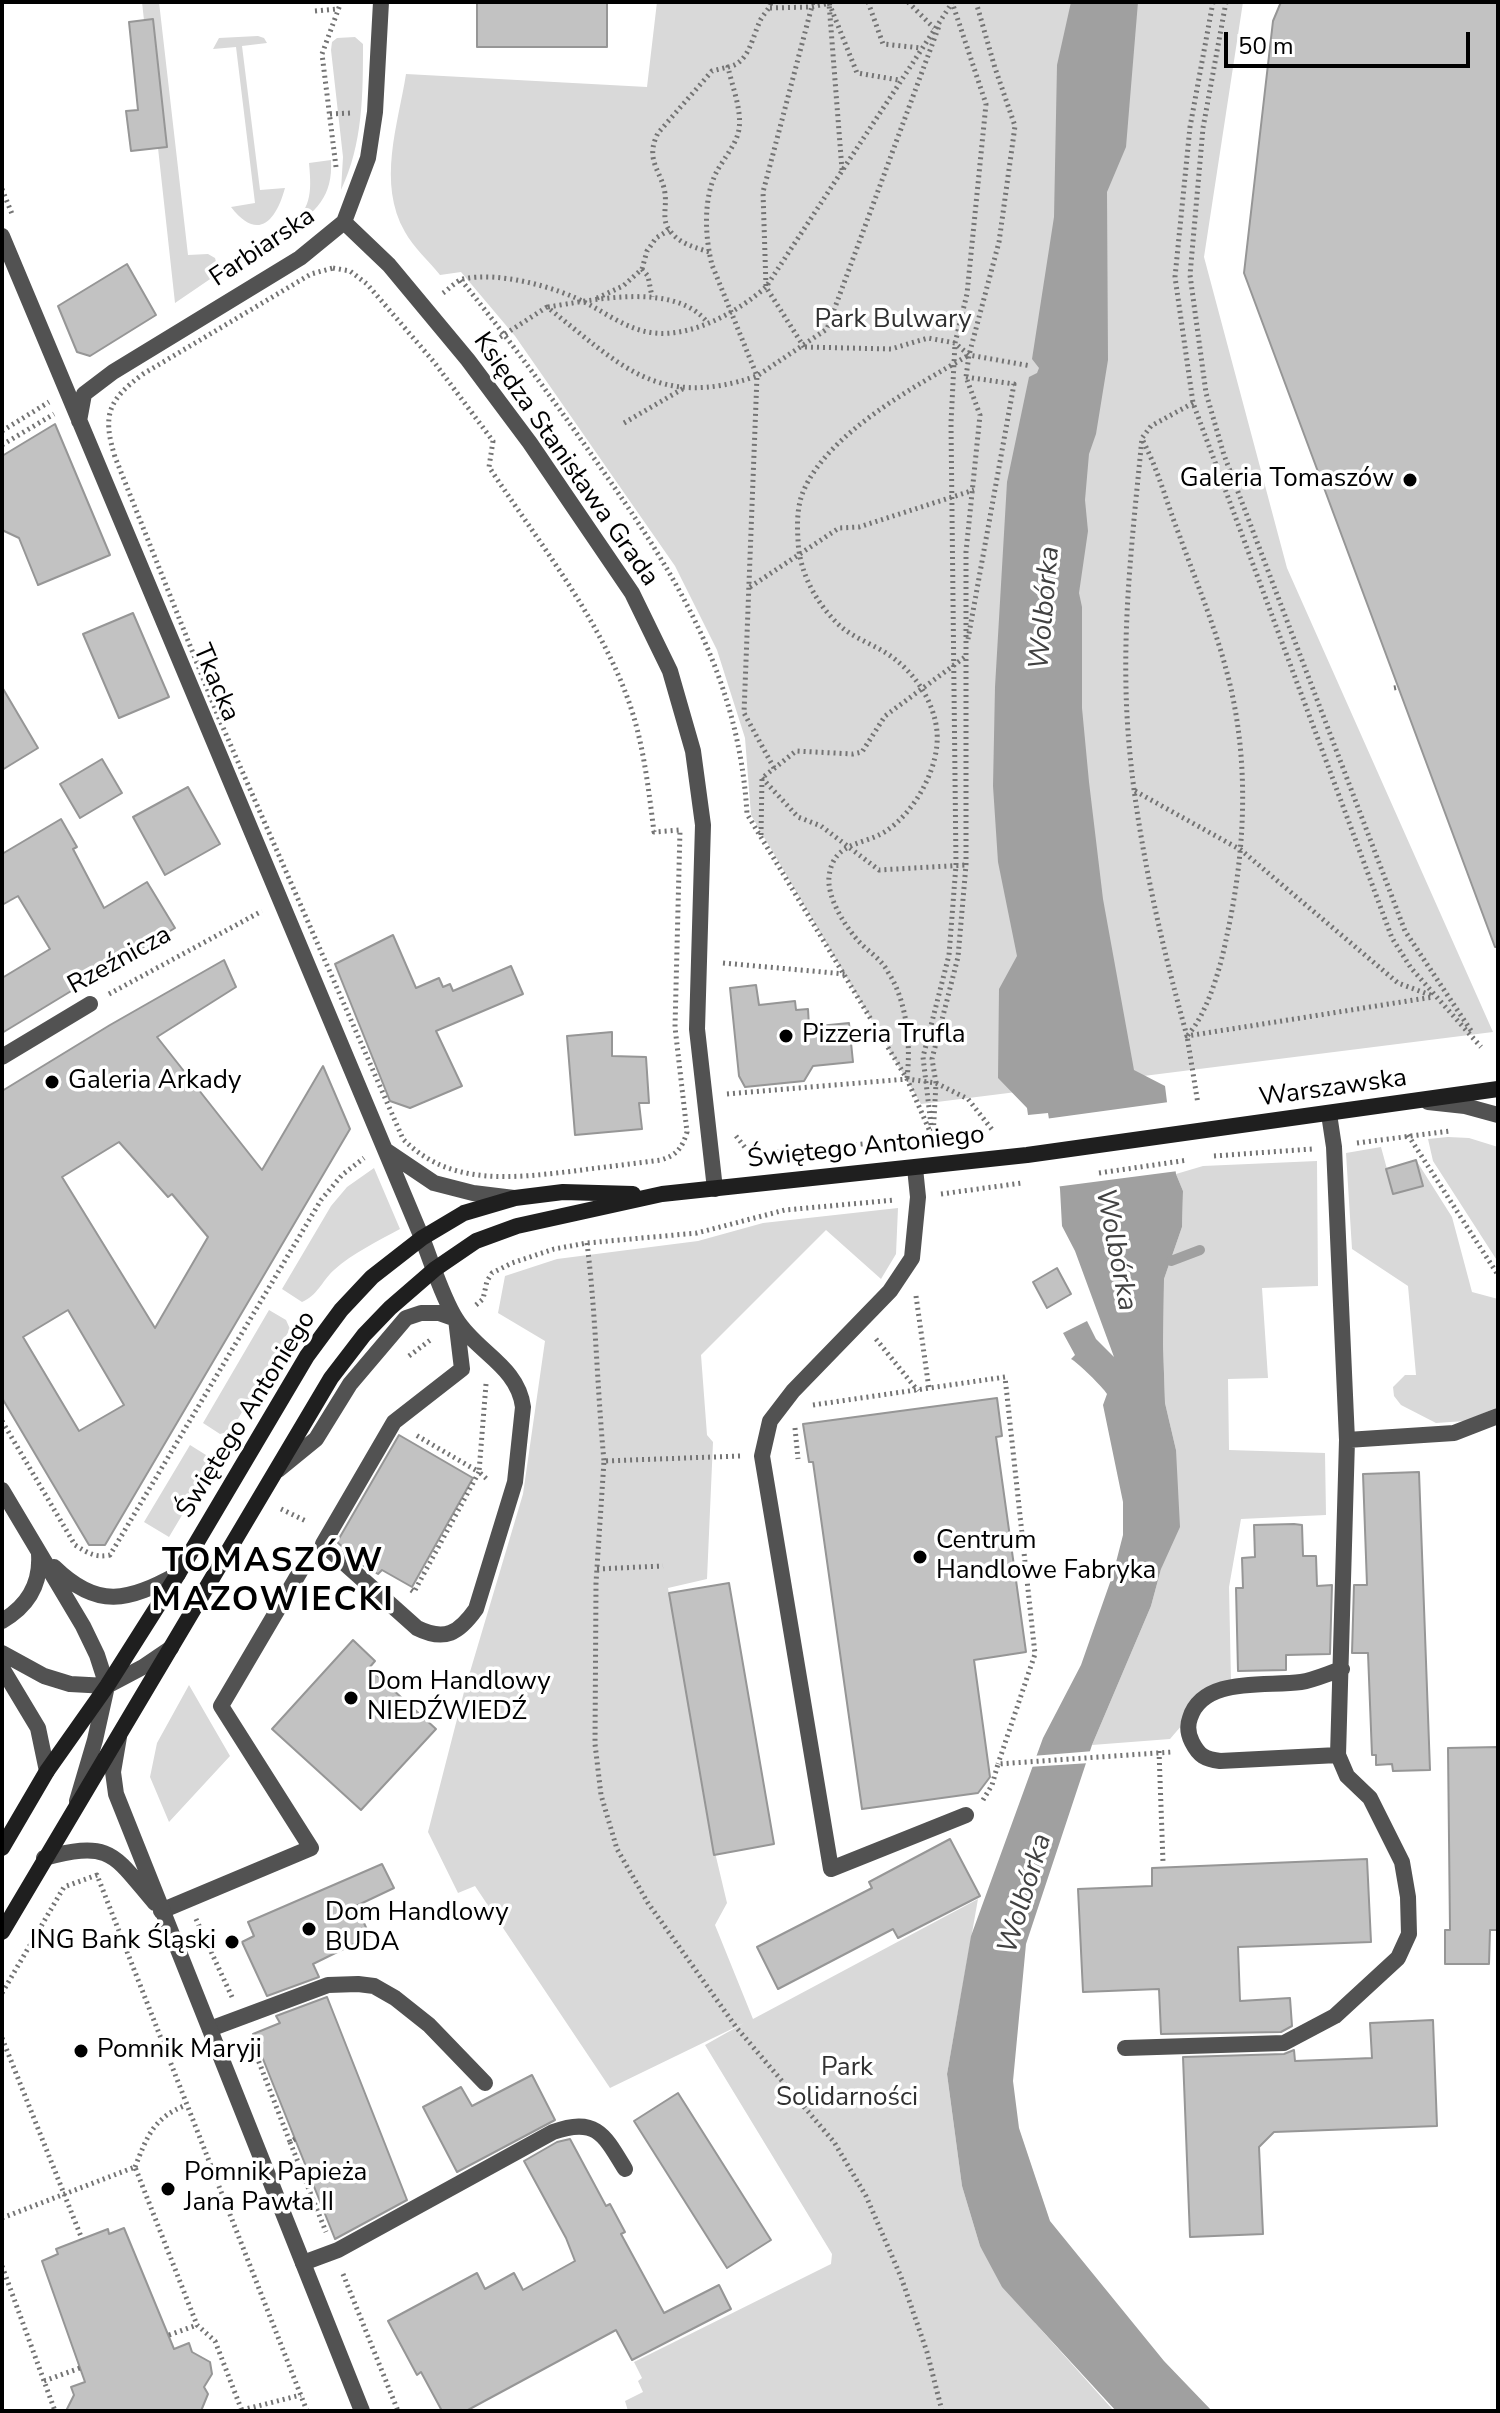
<!DOCTYPE html>
<meta charset="utf-8">
<style>
body{margin:0}
#map{position:relative;width:1500px;height:2413px;overflow:hidden;background:#fff;font-family:"Nunito Sans",sans-serif}
canvas{display:block}
.frame{position:absolute;inset:0;border:4px solid #000;pointer-events:none}
.scale{position:absolute;left:1224px;top:32px;width:246px;height:36px;box-sizing:border-box;border:4px solid #000;border-top:0;padding-left:10px;font-size:24px;line-height:28px;white-space:nowrap;color:#000;-webkit-text-stroke:6px #fff;paint-order:stroke}
</style>
<div id="map">
<canvas width="1500" height="2413"></canvas>
<div class="frame"></div>
<div class="scale">50 m</div>
</div>
<script>
const c = document.querySelector('canvas').getContext('2d');
c.lineJoin = 'round';
function fillPath(path, color) { c.fillStyle = color; c.fill(path, 'evenodd'); }
function stroke(path, color, width, dash) { c.strokeStyle = color; c.lineWidth = width; c.lineCap = dash ? 'butt' : 'round'; c.setLineDash(dash || []); c.stroke(path); }
function drawText(font, color, halo, rows, align = 'center') {
  c.font = font + ' "Nunito Sans",sans-serif'; c.lineWidth = 7; c.setLineDash([]); c.textBaseline = 'middle'; c.strokeStyle = halo; c.fillStyle = color; for (const [text, x, y, turn = 0] of rows) {
    c.save(); c.translate(x, y); c.rotate((+turn || 0) * Math.PI / 180); c.textAlign = isNaN(turn) ? turn : align; if (halo) c.strokeText(text, 0, 0); c.fillText(text, 0, 0); c.restore();
  }
}
const green = new Path2D(`
 M142,2H159L188,255L208,254L215,258L219,273L175,303Z
 M657,2H1243L1204,257L1287,568L1493,1032L921,1104L751,815L745,738L717,650L675,566L515,336L461,272L440,275C429,261 413,247 405,232C377,183 398,125 406,74L647,87Z
 M258,36L264,38L267,43L242,46L260,190L285,188C276,221 258,242 231,207L255,203L236,47L213,49L219,38Z
 M355,37L363,44C363,94 363,144 341,190L343,157L331,50L332,42L337,38Z
 M331,160C333,197 316,212 287,231C311,208 312,195 309,163Z
 M1448,1137L1469,1138L1498,1147V1262L1433,1161L1428,1139Z
 M1381,1147L1387,1169L1416,1160L1452,1217L1472,1292L1498,1299V1407L1465,1421L1436,1423L1401,1405L1394,1396L1393,1387L1405,1375H1416L1408,1286L1352,1249L1346,1153Z
 M1317,1161L1318,1286L1262,1288L1268,1378L1228,1379L1229,1450L1325,1453L1326,1515L1241,1519L1229,1587L1231,1682L1206,1688L1191,1703L1182,1725L1170,1739L1092,1745L1151,1606L1161,1569L1176,1450L1165,1403L1163,1344L1164,1279L1182,1227L1183,1191L1176,1174L1203,1166Z
 M374,1168L400,1229C378,1241 353,1253 334,1270C322,1281 317,1296 302,1302L282,1289L331,1206L347,1187Z
 M898,1208L896,1254L881,1279L826,1230L701,1355L707,1435L713,1442L707,1579L668,1588L708,1823L727,1903L715,1925L753,2019L978,1899L947,2074L962,2186L980,2246L1036,2324L1114,2411H628L625,2401L643,2392L638,2381L642,2378L634,2362L831,2264L832,2254L705,2045L744,2023L610,2088L475,1886L458,1893L428,1832L464,1692L523,1494L545,1341L498,1313L505,1276L557,1259L698,1241L763,1223Z
 M269,1310L286,1320L290,1329L231,1431L220,1434L203,1423Z
 M190,1445L206,1455L209,1470L169,1537L144,1522Z
 M189,1685L230,1756L169,1822L150,1777L157,1743Z`);
const water = new Path2D(`
 M1071,2H1138L1126,147L1107,192L1108,360L1096,434L1089,454L1085,500L1088,531L1079,593L1082,607V708L1089,782L1103,899L1134,1070L1165,1086L1176,1174L1183,1191L1182,1227L1164,1279L1163,1344L1165,1403L1176,1450L1180,1527L1161,1569L1151,1606L1092,1745L1026,1944L1013,2081L1019,2128L1050,2221L1164,2361L1212,2411H1116L1002,2287L980,2246L962,2186L947,2074L971,1936L1043,1738L1081,1665L1113,1574L1123,1535V1502L1103,1405L1107,1394C1103,1387 1077,1362 1071,1359L1075,1355L1063,1333L1087,1321L1096,1339L1114,1357L1075,1251L1062,1226L1060,1189L1048,1113L1028,1115L1027,1108L998,1078L999,989L1017,956L998,862L993,786L995,687L1007,482L1029,377L1037,373L1039,368L1032,359L1054,217L1057,65Z`);
const pier = new Path2D(`
 M1169,1102L1178,1171L1055,1187L1045,1119Z
 M1094,1751L1090,1763L1028,1767L1032,1756Z`);
const stream = new Path2D(`
 M1171,1261L1200,1250`);
const building = new Path2D(`
 M477,2H607V47H477Z
 M1281,2H1498V947H1495L1244,273L1273,21Z
 M153,19L167,147L131,151L126,111L138,110L129,22Z
 M127,264L156,315L90,356L77,352L58,306Z
 M55,424L110,555L38,585L19,538L2,530V456Z
 M133,613L169,697L119,718L83,634Z
 M2,687L38,748L2,770Z
 M102,759L122,793L80,818L60,784Z
 M188,787L220,844L165,875L133,817Z
 M61,819L77,847L73,849L104,908L147,882L175,928L2,1033V978L50,949L18,896L2,905V854Z
 M393,935L416,988L439,978L443,987L450,984L453,991L511,966L523,994L436,1031L462,1086L410,1108L390,1101L335,964Z
 M224,960L236,987L157,1037L262,1170L323,1066L350,1129L105,1545H89L2,1398V1091L110,1025ZM119,1142L168,1197L172,1194L208,1237L155,1328L62,1177ZM68,1310L124,1405L79,1431L23,1337Z
 M756,985L759,1005L795,1001L796,1010L808,1009L809,1027L849,1023L853,1062L813,1066L804,1081L745,1087L739,1076L730,988Z
 M612,1032V1056L646,1057L649,1103H639L642,1129L575,1135L567,1036Z
 M1416,1160L1423,1186L1393,1194L1386,1169Z
 M1057,1268L1071,1294L1047,1308L1033,1282Z
 M997,1398L1002,1436L996,1437L1026,1652L974,1660L990,1777L978,1793L862,1809L813,1462H809L803,1424Z
 M399,1435L473,1478L412,1587L382,1570L378,1574L364,1566L337,1542Z
 M1419,1472L1430,1770L1393,1771L1392,1764L1376,1765V1755H1372L1368,1653H1352L1354,1585H1367L1363,1474Z
 M1294,1524L1302,1525L1303,1556H1316L1317,1586L1332,1585L1330,1654L1286,1655V1670L1238,1671L1236,1588H1243L1242,1558L1255,1557L1254,1525Z
 M729,1583L774,1844L714,1855L669,1593Z
 M353,1640L375,1661L369,1668L436,1729L361,1810L272,1729Z
 M1498,1747V1930H1490L1489,1964H1445V1930H1450L1448,1748Z
 M950,1839L980,1896L898,1938L893,1929L778,1989L757,1947L872,1888L869,1882Z
 M1367,1859L1371,1942L1238,1947L1240,2001L1290,1998L1292,2026L1281,2032L1161,2034L1159,1989L1083,1992L1078,1889L1152,1886V1868Z
 M382,1864L394,1888L356,1906L370,1936L313,1964L319,1977L267,1996L242,1942L254,1936L248,1922Z
 M327,1997L407,2200L335,2239L253,2034L280,2023L276,2016Z
 M1433,2020L1437,2126L1274,2132L1259,2147L1263,2234L1190,2237L1183,2057L1284,2054L1294,2050L1295,2061L1372,2058L1370,2023Z
 M532,2075L555,2120L457,2172L423,2107L461,2087L472,2106Z
 M678,2093L771,2240L727,2268L634,2121Z
 M570,2139L606,2206L610,2204L625,2232L621,2234L664,2313L719,2285L731,2309L632,2360L616,2330L466,2411H442L421,2372L417,2375L388,2321L477,2273L485,2289L514,2273L523,2290L575,2261L566,2238L524,2161L557,2142Z
 M124,2228L174,2349L189,2343L192,2352L210,2362L212,2374L204,2387L208,2394L201,2411H66L74,2395L71,2387L85,2382L42,2261L58,2254L56,2249L108,2229L109,2234Z`);
const path = new Path2D(`
 M868,2L883,44L921,48
 M908,2L934,28
 M1213,2L1190,127L1175,277L1193,403L1392,938L1411,968L1481,1047
 M1226,2L1203,128L1190,275L1206,393L1224,455L1405,931L1472,1032
 M770,8L811,7L835,2
 M315,11L337,9
 M330,114L351,113
 M336,167L322,54L341,2
 M842,170L829,3L857,73L899,80
 M2,189L12,214
 M709,252C694,247 680,244 670,231C661,220 667,207 665,194C664,181 655,170 653,157C652,148 654,141 658,133L712,71L728,67
 M333,268L350,271L367,284L434,362L493,441L489,467C537,540 595,612 626,694C643,738 648,785 654,832L680,830L675,1027L687,1132C682,1148 677,1155 661,1160C632,1164 603,1167 574,1171C513,1178 450,1187 403,1139L218,716L115,457C102,415 108,400 143,374L311,274Z
 M642,269L648,276L652,297
 M461,280C509,339 553,399 596,461C674,572 739,674 747,814L907,1079L931,1134
 M443,293C449,289 456,281 463,279C498,271 557,287 588,304C609,315 630,331 655,333C693,337 739,311 766,287L952,3
 M597,298L623,286L642,269L647,251L656,238L669,230
 M548,307C594,300 675,281 708,323
 M485,347L547,307C621,365 657,410 757,376L712,265C705,237 703,200 716,173C723,159 737,144 739,129C742,110 732,86 728,67C750,63 752,36 761,19C765,12 769,10 771,2
 M804,347L766,287L763,192L813,2
 M805,347L891,349L928,338L955,343L969,355L1031,366
 M966,377L1014,384L968,639
 M1193,403L1151,426L1142,438C1134,521 1124,605 1126,688C1128,800 1157,929 1187,1036L1433,997
 M624,423L684,388
 M2,431L49,402
 M1143,441C1159,472 1167,504 1180,537C1196,581 1214,624 1226,669C1250,756 1246,848 1227,935C1221,966 1208,1013 1187,1036L1198,1104
 M2,445L54,414
 M750,587L839,528L859,527L974,490
 M1394,688L1399,687
 M774,768L744,713L757,376L827,329L939,26
 M762,778L798,817L821,826L879,870L966,865
 M1135,791L1241,850L1398,983L1433,996
 M761,835L762,778L796,751L853,754L862,752L885,716L965,657
 M723,963L845,974
 M109,994L262,911
 M907,1078C911,1044 907,1001 888,972C880,957 865,950 855,937C843,923 827,896 829,877C833,841 863,846 886,831C915,812 940,767 937,732C934,698 910,666 881,650C867,642 851,636 839,625C816,603 799,572 798,540C797,524 797,507 803,492C827,433 916,386 969,355
 M727,1094L907,1079L936,1083L968,1099L994,1132
 M931,1125L923,1057L949,955L956,865L951,423L955,343L967,294L986,104L952,2
 M1408,1135L1498,1275
 M736,1136L747,1150L768,1153L935,1137
 M933,1137L936,1083L932,1059L958,957L966,865V552L980,415L966,377L969,355L999,242L1015,126L995,68L976,2
 M1357,1143L1450,1131
 M1214,1156L1312,1149
 M1099,1173L1188,1160
 M941,1194L1022,1183
 M587,1243C596,1315 597,1388 604,1461
 M916,1296L929,1389
 M476,1305L483,1299L487,1281L492,1273L512,1263L554,1249L587,1243L697,1233L785,1210L895,1200
 M876,1339L918,1391
 M409,1356L433,1338
 M486,1384L479,1472L489,1481
 M813,1405L1005,1377L1035,1654L998,1764
 M2,1421L75,1545C88,1553 95,1558 110,1555L321,1200L342,1175L364,1158
 M795,1428L798,1459
 M740,1456L604,1461L596,1583L595,1744L601,1795L617,1849L648,1903L736,2027L834,2142L866,2196L901,2277L927,2352L942,2411
 M281,1509L308,1522
 M597,1569L663,1566
 M411,1590L414,1592L479,1472L414,1434
 M1159,1751L1163,1862
 M983,1800L992,1785L998,1764L1172,1752
 M196,1919L232,1997
 M2,1993L64,1887L97,1875L307,2411
 M2,2038L82,2239
 M250,2039L290,2142
 M295,2139L290,2142L326,2232
 M135,2167C147,2137 153,2118 186,2105
 M2,2218L135,2167L197,2325L215,2341L242,2411
 M2,2266L55,2411
 M343,2274L398,2411
 M169,2335L197,2325
 M44,2381L80,2368
 M242,2410L301,2395`);
const service = new Path2D(`
 M915,1168L918,1197L912,1258L890,1291L793,1391L770,1421L762,1456L831,1869L966,1815
 M1347,1440L1454,1433L1498,1416
 M278,1470L316,1439L350,1384L406,1318L421,1313H439L456,1319L462,1369L394,1422L323,1544L417,1628C445,1642 459,1633 476,1609L515,1482L523,1407C518,1366 476,1352 456,1319C442,1297 432,1263 422,1238
 M1338,1755L1220,1761C1205,1759 1199,1756 1192,1742C1188,1734 1187,1726 1190,1718C1203,1676 1266,1687 1301,1682C1314,1680 1329,1673 1342,1669
 M161,1911L311,1848L221,1706L301,1570
 M210,2029L328,1985L358,1984L374,1986L395,1998L429,2025L485,2083
 M1125,2048L1284,2043L1335,2016L1398,1958L1409,1934L1408,1897L1402,1862L1370,1798L1347,1776L1338,1755L1347,1440L1334,1147L1329,1114
 M303,2263L338,2250L553,2132C596,2117 604,2134 625,2169`);
const pedestrian = new Path2D(`
 M2,1057L90,1004`);
const minor = new Path2D(`
 M344,222L389,265L468,360L530,443L632,593L670,671L693,751L703,825L697,1029L715,1189
 M2,236L422,1238
 M79,421L84,394L113,372L300,258L344,222L368,158L375,112L381,2
 M385,1150L434,1183L473,1193L514,1198
 M119,1737L113,1772L116,1794L362,2411
 M44,1858C112,1840 113,1854 155,1903`);
const tertiary = new Path2D(`
 M1428,1102L1465,1106L1498,1115
 M2,1490L83,1626L97,1655L107,1686L95,1740L77,1801
 M54,1567C98,1610 128,1601 178,1574
 M2,1621C28,1606 41,1584 39,1554
 M2,1653L44,1676L70,1684L107,1686L143,1667L171,1648
 M2,1668L38,1728L47,1771`);
const secondary = new Path2D(`
 M2,1848L47,1771L107,1686L178,1574L307,1356L341,1310L372,1277L422,1238L464,1213L515,1198L563,1192L633,1194
 M2,1932L331,1378L364,1335L390,1308L435,1269L476,1241L517,1226L662,1194L1027,1155L1498,1089`);
const markers = [
 [1410,480,8,"#000"],
 [786,1036,8,"#000"],
 [52,1082,8,"#000"],
 [920,1557,8,"#000"],
 [351,1698,8,"#000"],
 [309,1929,8,"#000"],
 [232,1942,8,"#000"],
 [81,2051,8,"#000"],
 [168,2189,8,"#000"]
];
const streetNames = [
 ["Farbiarska",263,248,-34],
 ["Księdza Stanisława Grada",565,460,55],
 ["Tkacka",215,683,67],
 ["Rzeźnicza",120,961,-29],
 ["Warszawska",1333,1089,-8],
 ["Świętego Antoniego",866,1148,-6],
 ["Świętego Antoniego",247,1415,-58]
];
const parkNames = [
 ["Park Bulwary",893,321],
 ["Park",847,2069],
 ["Solidarności",847,2099]
];
const poiNames = [
 ["Galeria Tomaszów",1394,480,"right"],
 ["Pizzeria Trufla",802,1036],
 ["Galeria Arkady",68,1082],
 ["Centrum",936,1542],
 ["Handlowe Fabryka",936,1572],
 ["Dom Handlowy",367,1683],
 ["NIEDŹWIEDŹ",367,1713],
 ["Dom Handlowy",325,1914],
 ["BUDA",325,1944],
 ["ING Bank Śląski",216,1942,"right"],
 ["Pomnik Maryji",97,2051],
 ["Pomnik Papieża",184,2174],
 ["Jana Pawła II",184,2204]
];
const waterNames = [
 ["Wolbórka",1046,608,-85],
 ["Wolbórka",1115,1250,79],
 ["Wolbórka",1026,1894,-73]
];
const districtNames = [
 ["TOMASZÓW",273,1563],
 ["MAZOWIECKI",273,1602]
];
fillPath(green, '#d9d9d9');
fillPath(water, '#a0a0a0');
fillPath(pier, '#fff');
stroke(stream, '#a0a0a0', 10);
fillPath(building, '#c2c2c2');
stroke(building, '#969696', 2);
stroke(path, '#747474', 5, [2, 4]);
stroke(service, '#525252', 16);
stroke(pedestrian, '#525252', 16);
stroke(minor, '#525252', 16);
stroke(tertiary, '#525252', 16);
stroke(secondary, '#1f1f1f', 16);
for (const [x, y, r, color] of markers) { const dot = new Path2D(); dot.arc(x, y, r, 0, 2 * Math.PI); c.fillStyle = color; c.fill(dot); stroke(dot, '#fff', 3); }
drawText('26px', '#000', '#fff', streetNames);
drawText('26px', '#303030', '#fff', parkNames);
drawText('26px', '#000', '#fff', poiNames, 'left');
drawText('italic 28px', '#414141', '#fff', waterNames);
c.letterSpacing = '2px';
drawText('bold 34px', '#000', '#fff', districtNames);
c.letterSpacing = '0px';
</script>
